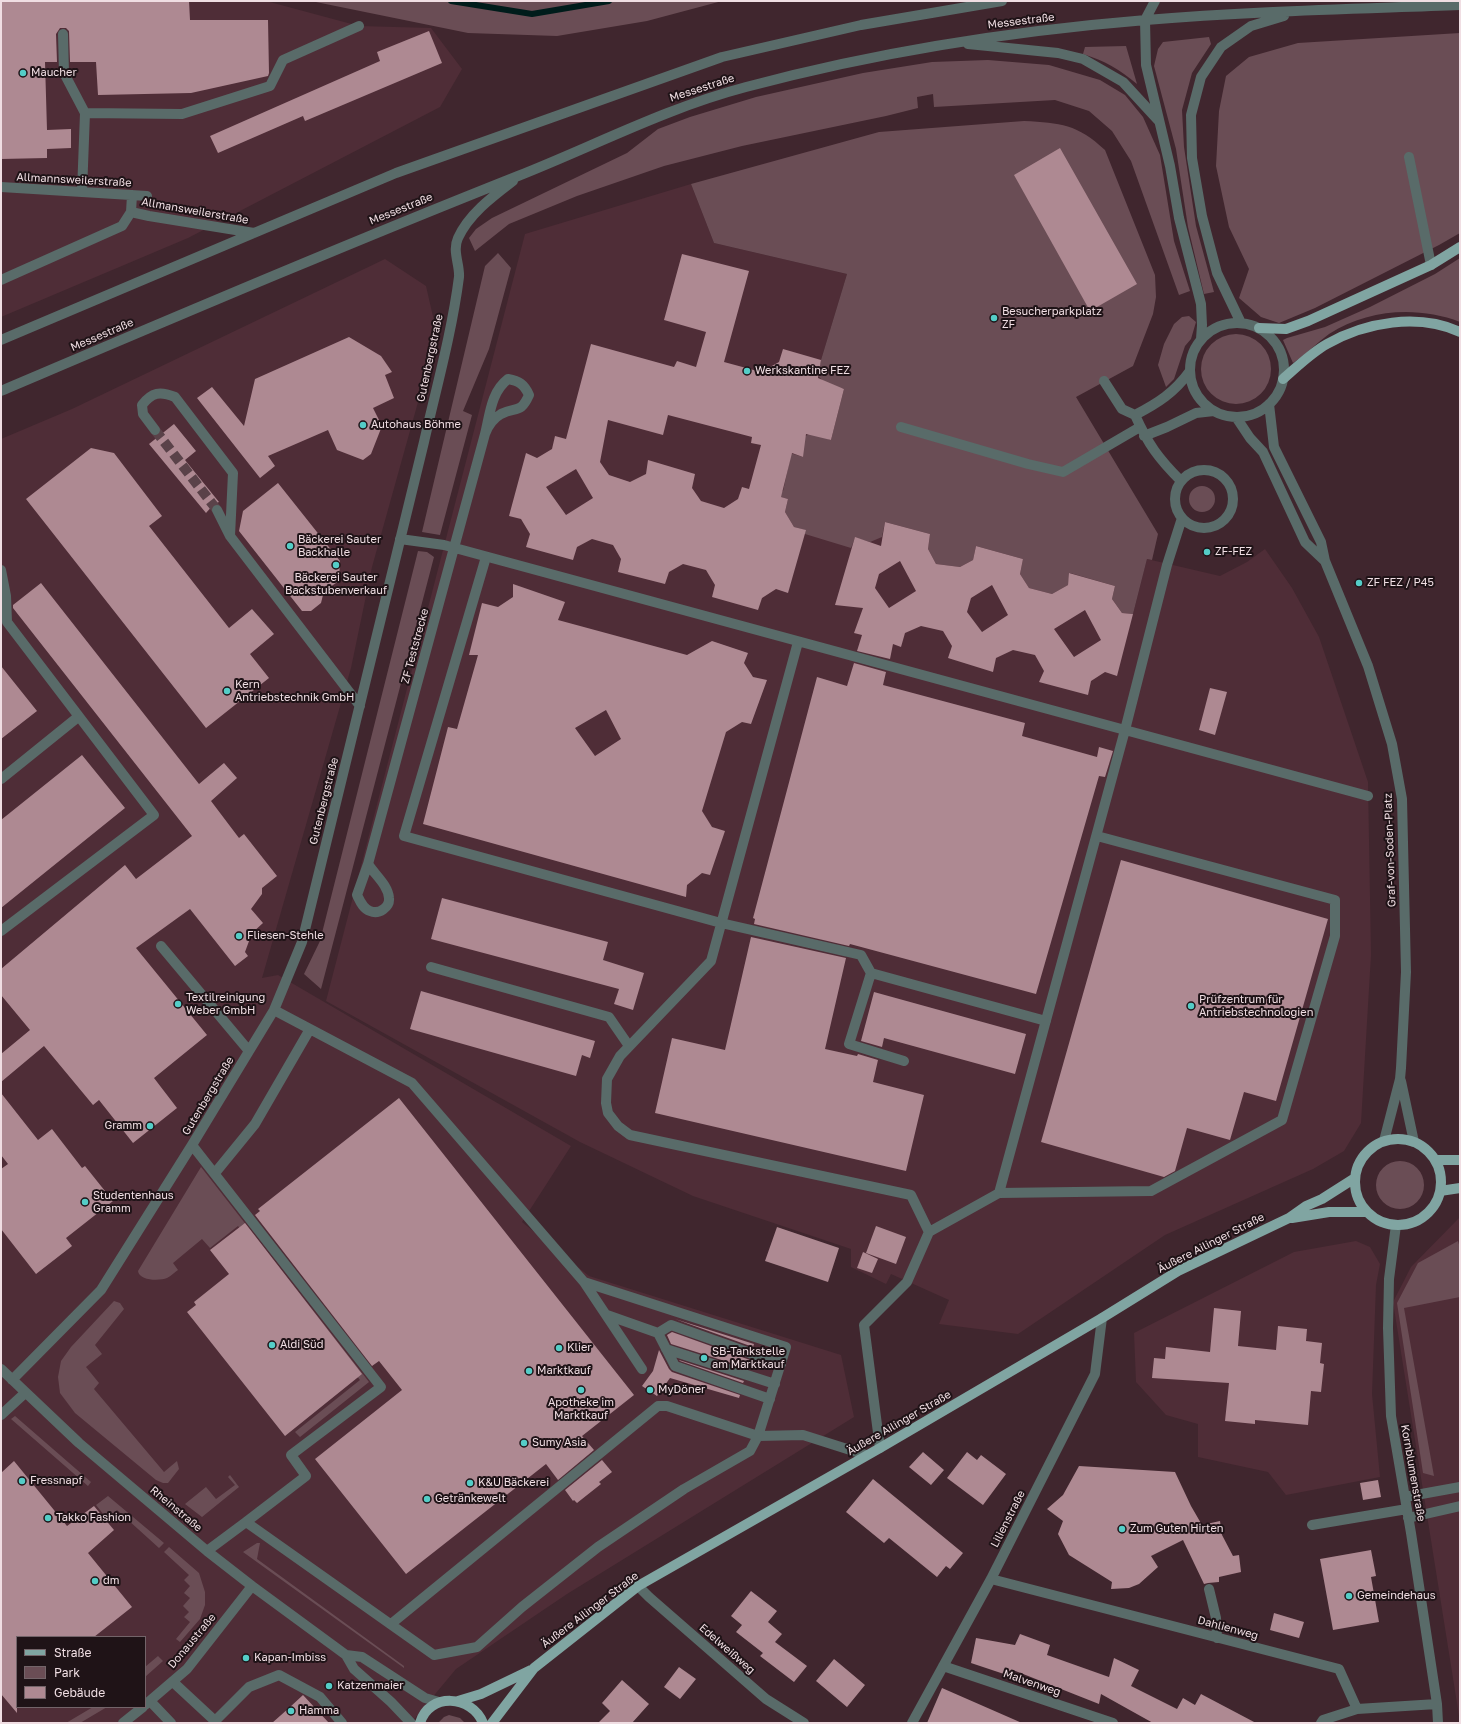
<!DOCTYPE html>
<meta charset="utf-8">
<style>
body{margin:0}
#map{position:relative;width:1461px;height:1724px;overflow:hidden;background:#40262e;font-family:"Golos Text",sans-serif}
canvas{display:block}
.frame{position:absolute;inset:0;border:2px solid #f0dee3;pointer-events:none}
.legend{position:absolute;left:16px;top:1636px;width:130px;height:72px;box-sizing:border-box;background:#1f1317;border:1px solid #736469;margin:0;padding:5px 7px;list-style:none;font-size:12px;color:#f0dee3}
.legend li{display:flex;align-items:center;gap:8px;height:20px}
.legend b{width:20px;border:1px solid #736469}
</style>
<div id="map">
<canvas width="1461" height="1724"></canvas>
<div class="frame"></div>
<ul class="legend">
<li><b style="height:5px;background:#80a5a2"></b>Straße</li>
<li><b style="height:11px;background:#6a4d55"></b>Park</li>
<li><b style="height:11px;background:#ae8992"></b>Gebäude</li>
</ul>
</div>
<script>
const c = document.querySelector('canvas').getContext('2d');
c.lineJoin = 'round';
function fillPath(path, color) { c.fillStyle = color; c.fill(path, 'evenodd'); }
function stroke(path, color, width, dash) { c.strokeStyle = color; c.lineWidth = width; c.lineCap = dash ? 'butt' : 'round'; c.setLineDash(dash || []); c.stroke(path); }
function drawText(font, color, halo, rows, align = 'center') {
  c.font = font + ' "Golos Text",sans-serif'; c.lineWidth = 4; c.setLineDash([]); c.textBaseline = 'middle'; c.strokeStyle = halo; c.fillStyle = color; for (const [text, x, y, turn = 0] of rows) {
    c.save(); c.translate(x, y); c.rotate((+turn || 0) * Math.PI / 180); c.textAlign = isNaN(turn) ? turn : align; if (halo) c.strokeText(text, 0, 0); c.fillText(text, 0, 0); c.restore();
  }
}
const built = new Path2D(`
 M1,1H266L359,26L431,28L462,69L440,107L188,238L1,317Z
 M691,184L714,243L847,274L821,360L818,375L844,389L831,440L828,439L803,457L791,459L783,491L855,537H882L885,522L930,534L973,560L976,546L1115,586L1112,599L1122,613L1133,614L1147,559L1220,576L1247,562L1265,549L1292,588L1319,637L1368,782L1371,955L1361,1123L1344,1151L1313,1169L1165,1235L1018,1334L939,1324L949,1300L891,1274L886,1284L851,1267V1249L693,1196L580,1142L326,1001L525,234Z
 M385,259L426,286L437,334L372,567L351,668L262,978L278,975L571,1146L522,1222L589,1276L841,1355L854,1417L567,1594L456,1669L411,1723H1V439L72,409ZM17,1637H145V1707H17Z
 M1460,1217V1722L1393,1302L1411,1267Z
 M1356,1241L1370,1247L1380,1264L1376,1285L1372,1394L1380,1477L1286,1495L1268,1472L1198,1457V1424L1166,1415L1136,1382L1134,1333L1294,1252Z`);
const green = new Path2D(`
 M311,1H722L647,21L557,36L468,33Z
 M1460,33V233L1439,245L1315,308L1279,323L1261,317L1239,298L1249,269L1229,227L1216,166L1219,111L1226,76L1249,57L1298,43Z
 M1209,37L1211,44L1192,73L1182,110L1184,147L1196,226L1214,292L1204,294L1188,227L1176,149L1154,66L1158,49L1163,42Z
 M1126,46L1137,84C1119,69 1105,61 1083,54L1085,47Z
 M988,60L1049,65L1100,80L1125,95L1143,117L1160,155L1174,241L1190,291L1179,295L1131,161L1112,131L1089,111L1055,100L934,107L933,94L917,97L918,108L886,116L742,146L664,166L577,196L509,224L475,251L469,238L476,229L492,218L627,153L658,129L690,117L756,97L863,73L932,62Z
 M1024,121C1061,123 1077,124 1105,150L1155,275L1156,297L1153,314L1133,366L1076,397L1158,534L1152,560L1147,559L1133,614L1122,613L1112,599L1115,586L1070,573L1068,585L1052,594L1029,588L1020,574L1023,559L976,546L973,560L960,567L936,564L928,549L930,534L885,522L882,537L870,542L855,538L851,548L805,534V530L794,527L785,512L788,499L773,495L783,491L790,459L784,451L803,457L800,439L818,429L828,439L831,440L844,389L841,388L839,394L829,390L818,375L821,360L847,274L714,243L691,184L879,132Z
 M498,253L511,268L489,349L463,411L472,415L440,535L422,532L485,266Z
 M1460,258V322C1418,306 1368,309 1329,334C1317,343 1306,354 1293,363L1283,340L1287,338L1325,327L1370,307L1435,274Z
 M1189,316L1196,322L1191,339L1185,346L1174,379L1166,387L1158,365L1164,344L1174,324L1182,317Z
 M1201 369a35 35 0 1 1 70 0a35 35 0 1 1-70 0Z
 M1189 499a13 13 0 1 1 26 0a13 13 0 1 1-26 0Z
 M418,551L427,552L434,557L321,989L304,974L320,941Z
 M1376 1185a24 24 0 1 1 48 0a24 24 0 1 1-48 0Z
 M201,1167L369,1382L300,1437L295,1432L360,1380L238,1226L210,1248L202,1239L173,1263L178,1270C175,1272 171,1276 167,1278C160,1281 139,1281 138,1271Z
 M1458,1241L1460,1248V1297L1404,1308L1434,1476L1423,1473L1397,1303L1418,1263Z
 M114,1301L120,1303L124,1309L95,1345L102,1354L86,1367L99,1383L94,1389L164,1472L177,1461L179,1469L168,1483H163L156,1480L75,1413L60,1393L58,1377L61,1361L71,1347Z
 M15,1416L91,1482L88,1486L11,1419Z
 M230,1475L239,1487L202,1517L185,1504L206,1487L216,1499L235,1485L228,1477Z
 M108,1496L164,1543L159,1548L117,1510L108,1520L96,1505Z
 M257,1543H260L257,1559L404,1666V1668L243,1552Z
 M169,1547L199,1573L205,1592V1605L200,1619L180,1642L176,1639L190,1622L184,1617L189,1612L183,1606L190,1598L184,1593L190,1586L184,1580L189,1575L164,1552Z
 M158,1656L163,1661L145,1677V1667Z
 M93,1707H107L80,1723H66Z
 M449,1715L460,1718L465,1723H438L444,1717Z`);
const stream = new Path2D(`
 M451,1L532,14L609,1`);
const building = new Path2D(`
 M1,1H189L190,20H268L269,73L268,76L191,93L98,95L96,62H70L69,31L66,28H60L56,34L57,62H45L47,130L71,129V148L47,149V158L1,159Z
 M429,31L442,63L305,121L303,116L218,153L210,136L380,61L377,52Z
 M1060,148L1137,284L1090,311L1014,175Z
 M682,254L749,271L724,362L761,372L779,362L783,349L821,360L818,378L844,389L831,440L806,434L803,457L792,453L781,497L788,499L785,512L794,527L806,530L788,593L776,589L762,598L758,610L712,597L715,585L706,570L683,564L669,572L665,584L618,572L621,559L613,545L592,539L577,547L573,560L526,547L530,534L521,519L509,516L526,453L537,458L552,449L555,436L566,439L591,344L674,367L677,361L696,367L706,332L664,320ZM668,415L752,437L751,443L761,445L749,489L742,487L738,499L724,508L701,501L692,488L695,474L648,460L646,474L630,482L609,475L600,462L608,420L663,435ZM576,469L593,498L566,515L546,487Z
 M349,337L381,356L392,372L385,375L394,398L373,408L382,426L371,454L363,460L337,450L328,430L268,456L275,466L260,478L197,398L212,387L244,426L255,379Z
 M174,424L196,451L185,460L219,502L214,504L206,513L149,444Z
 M91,448L114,453L162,516L149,526L229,628L252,609L274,634L250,654L269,678L206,728L26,499Z
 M278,483L340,561L339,581L324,591L321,603L311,611H302L239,531L243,511Z
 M885,522L930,534L928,549L936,564L960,567L973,560L976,546L1023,559L1020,574L1029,588L1052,594L1068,585L1069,573L1115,586L1112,599L1122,613L1133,614L1117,676L1105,672L1091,681L1088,695L1039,682L1044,671L1035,655L1013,650L996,658L993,672L948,658L952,646L943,631L921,626L905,633L901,647L893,644L890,659L857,651L862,635L854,633L863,608L835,605L855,537L881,546ZM900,561L916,591L889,608L875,588L879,574ZM992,585L1008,615L982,632L967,612L971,598ZM1085,610L1101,640L1074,657L1054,629Z
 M41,583L199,784L224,763L237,778L211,801L239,838L244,834L277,876L262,888V894L251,909L263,923L252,933L245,952L248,956L235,966L190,909L136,948L207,1035L154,1078L177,1108L133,1143L99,1100L93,1105L44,1046L1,1082V1054L30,1030L1,995V969L125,865L136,879L192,836L13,608V605Z
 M513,584L565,602L558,620L687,655L712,641L748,653L744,663L753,677L767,680L751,724L742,722L726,732L702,811L712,827L725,831L710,875L702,873L687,885L686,897L423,824L448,727L457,729L478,655H469L482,603L498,607L513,597ZM606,710L621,739L595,756L575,728Z
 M854,663L886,672L883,685L1025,723L1022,736L1097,757L1099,747L1113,751L1105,777L1099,776L1036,994L850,944L849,946L754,924L755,919L753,918L817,677L847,686Z
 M1,666L37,711L1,739Z
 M1210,688L1227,692L1215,735L1199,730Z
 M82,755L125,808L1,908V820Z
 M1121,860L1328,919L1276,1101L1244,1092L1230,1140L1187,1128L1175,1171L1164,1177L1041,1142Z
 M442,898L608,942L603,960L644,973L633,1010L614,1004L619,989L431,939Z
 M751,937L846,958L825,1049L857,1056L858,1054L878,1060L873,1082L924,1095L906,1171L655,1113L672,1038L725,1050Z
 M421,991L595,1041L590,1058L582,1055L576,1076L410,1029Z
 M874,992L1026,1034L1015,1074L884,1038L882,1047L861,1041Z
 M1,1093L38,1140L52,1129L82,1168L85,1166L113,1201L66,1238L72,1246L36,1274L1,1229V1169L8,1164L1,1155Z
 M399,1098L634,1395L582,1436L594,1450L558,1480L546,1464L406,1574L315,1459L402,1390L379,1361L372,1366L255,1215L260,1211L258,1209Z
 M245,1223L362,1374L285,1436L187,1312L196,1305L194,1302L229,1274L210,1250Z
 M876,1226L906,1237L896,1264L866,1253Z
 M777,1227L839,1248L828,1282L765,1261Z
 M863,1252L878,1259L872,1273L857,1268Z
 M1214,1308L1241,1311L1238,1346L1276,1350L1278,1326L1307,1329L1306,1341L1322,1343L1320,1363L1324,1364L1321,1392L1311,1391L1308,1425L1255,1420V1424L1225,1421L1229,1383L1152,1378L1154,1358L1165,1359L1166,1347L1210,1352Z
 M675,1319L754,1344L753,1347Z
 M672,1332L750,1360L747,1368L671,1344L667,1335Z
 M659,1350L669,1369L672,1372L740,1395L739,1398L670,1378L657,1396L642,1386L653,1371Z
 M679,1360L744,1381L743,1383L680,1361Z
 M923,1452L944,1470L931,1485L909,1467Z
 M967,1452L977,1460L981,1455L1006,1474L983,1505L947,1478Z
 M602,1460L612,1472L599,1482L601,1484L577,1503L574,1500L573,1501L565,1490Z
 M14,1461L67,1526L94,1506L114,1530L88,1553L132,1607L94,1637H17V1713L1,1694V1473Z
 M1079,1466L1175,1472L1191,1506L1202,1525L1220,1521L1222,1535L1233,1556L1239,1555L1241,1572L1219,1577V1582L1208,1583L1204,1584L1183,1540L1151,1556L1158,1567L1139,1584L1129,1588L1111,1589L1112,1582L1069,1555L1058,1534L1063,1521L1047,1509L1063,1495Z
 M873,1479L963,1553L950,1569L946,1566L937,1577L889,1538L884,1543L846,1512Z
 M1378,1480L1381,1497L1363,1500L1360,1483Z
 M1371,1550L1376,1576L1371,1577L1379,1622L1333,1630L1320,1559Z
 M751,1591L777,1611L768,1622L782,1634L775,1642L807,1666L794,1682L760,1656L763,1653L736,1632L742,1625L731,1616Z
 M1274,1613L1304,1622L1299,1638L1270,1630Z
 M1020,1634L1050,1645L1047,1655L1109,1677L1114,1658L1139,1670L1131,1686L1177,1709L1183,1698L1195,1705L1201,1694L1256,1723H1153L1101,1694L1099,1704L1013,1670V1677L971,1663L976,1638L1015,1645Z
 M834,1659L865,1685L847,1707L816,1681Z
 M679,1667L696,1679L680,1699L664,1687Z
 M622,1680L649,1704L632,1723H598L610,1711L602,1703Z
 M942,1688L1022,1723H927Z
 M303,1695L329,1723H272L289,1708Z`);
const minorTunnel = new Path2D(`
 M155,430L217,510`);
const minor = new Path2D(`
 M1155,1L1145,20L1146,65L1170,166L1179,218L1201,304L1202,325L1201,339
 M63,34L64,73L85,113L82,192
 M968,44L1058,53L1083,59L1123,82L1158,120
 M85,113L182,114L270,86L283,60L359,26
 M1409,157L1431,265
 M1,187L147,196
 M131,212L149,216L254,233
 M1,280L122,226L131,212L132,195
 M1241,323L1217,273L1202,216L1192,158L1191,115L1201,77L1221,47L1251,26L1284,16
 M1190 370a47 47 0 1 1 94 0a47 47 0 1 1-94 0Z
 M1,340L396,173L722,57L861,25L1002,1
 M1104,381L1122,409L1135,415C1148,444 1158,458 1181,481
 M1,391C173,318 344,245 518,176C594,146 666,108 746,87C877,52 1011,31 1146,20C1250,11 1355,9 1460,5
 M1269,404L1274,447L1321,542L1325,561L1368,666L1392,744L1402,799L1406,972L1401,1068L1400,1079L1384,1141
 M1135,415C1158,403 1174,393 1190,371
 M1236,417L1250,438L1263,452L1305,542L1325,561
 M901,427L1028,464L1063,472L1140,427
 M155,430L143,414L142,405C152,392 160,391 175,397L233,473L230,536
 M1144,436L1167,427L1196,413L1214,411
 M1175 499a29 29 0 1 1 58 0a29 29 0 1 1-58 0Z
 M217,510L230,536L360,706
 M400,539L444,545L1368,796
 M486,557L404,836L721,923L861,955L871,973L1046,1021
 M1,570L6,596L7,622L154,815L1,931
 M798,642L711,961L620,1056L607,1079L606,1103L608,1113L618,1126L630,1135L911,1195L929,1232
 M1,779L78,717
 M368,864L357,895C360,901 363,909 370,911C379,915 390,907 389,898C388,885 375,875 368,864L485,434C488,426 494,418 501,414C516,406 520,415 529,395C524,384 519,381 508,379C491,392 490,414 485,434
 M161,946L249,1051
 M431,967L609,1017L629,1046
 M871,973L849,1044L904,1061
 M1401,1081L1414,1142
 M192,1145L381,1387L291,1455L306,1476L246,1522
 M215,1173L255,1124L310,1029
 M999,1193L1151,1191L1282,1120L1335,936V900L1097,836
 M1396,1225L1389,1279L1388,1328L1391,1416L1411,1533L1437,1704L1438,1723
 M584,1282L642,1369
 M607,1315L658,1333L671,1325L781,1364
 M658,1333L675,1366L770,1399
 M666,1349L775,1384
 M1,1369L79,1443L207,1551L252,1586L346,1655L354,1669L391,1702L411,1723
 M12,1380L101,1290L192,1145L274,1010L302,942L424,442C436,389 452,332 459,277C460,265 452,251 458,238C469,214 492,197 513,181
 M1,1415L25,1393
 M880,1448L864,1325L907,1282L929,1232L999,1193L1125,730L1167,565L1182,518
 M1405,1497L1460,1487
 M1408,1518L1460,1506
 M1312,1525L1407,1509
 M207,1551L246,1522L434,1655L477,1647L522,1607L598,1547L684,1489L750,1451L758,1436L786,1347L584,1282L412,1083L274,1010
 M991,1579L1339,1669L1357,1709L1437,1704
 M638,1586L649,1597L766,1699L804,1723
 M1209,1589L1216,1618L1217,1638
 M391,1624L658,1406H667L758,1436L803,1435L866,1455
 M346,1655L362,1657L425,1698L439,1702
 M943,1666L1113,1723
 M173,1682L215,1721L216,1723
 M150,1701L171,1723
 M145,1705L187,1669L252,1586
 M215,1721L249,1687L279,1675L320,1697L342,1723
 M123,1723L143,1707
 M912,1723L991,1579L1095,1374L1102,1318
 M1321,1723L1323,1720L1357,1709`);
const major = new Path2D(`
 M1259,328L1286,329L1308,321L1431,265L1460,247
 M1283,379C1297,367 1311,353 1327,344C1366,322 1418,313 1460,332
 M1355 1182a43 43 0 1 1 86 0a43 43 0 1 1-86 0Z
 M1435,1160H1460
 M1440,1191L1460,1188
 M1292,1218L1329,1212H1367
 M458,1701L481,1694L531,1670
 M420,1723C429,1692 472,1695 483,1723
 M492,1723L534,1668L638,1586L880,1448L1102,1318L1178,1271L1289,1218L1306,1206L1322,1199L1355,1178`);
const markers = [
 [23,73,4,"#54cdc7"],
 [994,318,4,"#54cdc7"],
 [747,371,4,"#54cdc7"],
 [363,425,4,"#54cdc7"],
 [290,546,4,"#54cdc7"],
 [1207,552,4,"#54cdc7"],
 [336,565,4,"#54cdc7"],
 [1359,583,4,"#54cdc7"],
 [227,691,4,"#54cdc7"],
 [239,936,4,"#54cdc7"],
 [178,1004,4,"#54cdc7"],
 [1191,1006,4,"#54cdc7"],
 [150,1126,4,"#54cdc7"],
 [85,1202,4,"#54cdc7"],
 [272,1345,4,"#54cdc7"],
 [559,1348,4,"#54cdc7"],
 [704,1358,4,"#54cdc7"],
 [529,1371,4,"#54cdc7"],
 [581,1390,4,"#54cdc7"],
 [650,1390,4,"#54cdc7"],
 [524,1443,4,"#54cdc7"],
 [22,1481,4,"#54cdc7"],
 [470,1483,4,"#54cdc7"],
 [427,1499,4,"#54cdc7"],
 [48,1518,4,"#54cdc7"],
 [1122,1529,4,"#54cdc7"],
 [95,1581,4,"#54cdc7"],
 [1349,1596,4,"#54cdc7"],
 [246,1658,4,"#54cdc7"],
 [329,1686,4,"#54cdc7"],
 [291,1711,4,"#54cdc7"]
];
const streetNames = [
 ["Messestraße",1021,21,-7],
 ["Messestraße",702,88,-18],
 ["Allmannsweilerstraße",74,180,3],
 ["Messestraße",401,209,-22],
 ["Allmansweilerstraße",195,211,10],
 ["Messestraße",102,335,-23],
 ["Gutenbergstraße",430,358,-78],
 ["ZF Teststrecke",415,646,-75],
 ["Gutenbergstraße",324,801,-76],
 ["Graf-von-Soden-Platz",1390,850,-92],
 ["Gutenbergstraße",208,1096,-59],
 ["Äußere Ailinger Straße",1211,1243,-27],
 ["Äußere Ailinger Straße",899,1423,-30],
 ["Kornblumenstraße",1413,1473,80],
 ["Rheinstraße",176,1509,40],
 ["Lilienstraße",1008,1519,-63],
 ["Äußere Ailinger Straße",590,1610,-37],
 ["Dahlienweg",1228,1628,15],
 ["Donaustraße",192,1641,-50],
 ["Edelweißweg",727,1649,41],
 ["Malvenweg",1032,1683,19]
];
const poiNames = [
 ["Maucher",31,73],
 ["Besucherparkplatz",1002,312],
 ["ZF",1002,325],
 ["Werkskantine FEZ",755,371],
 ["Autohaus Böhme",371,425],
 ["Bäckerei Sauter",298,540],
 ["Backhalle",298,553],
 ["ZF-FEZ",1215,552],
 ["Bäckerei Sauter",336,578,"center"],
 ["Backstubenverkauf",336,591,"center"],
 ["ZF FEZ / P45",1367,583],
 ["Kern",235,685],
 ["Antriebstechnik GmbH",235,698],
 ["Fliesen-Stehle",247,936],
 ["Textilreinigung",186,998],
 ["Weber GmbH",186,1011],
 ["Prüfzentrum für",1199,1000],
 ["Antriebstechnologien",1199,1013],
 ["Gramm",142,1126,"right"],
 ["Studentenhaus",93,1196],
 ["Gramm",93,1209],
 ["Aldi Süd",280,1345],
 ["Klier",567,1348],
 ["SB-Tankstelle",712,1352],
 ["am Marktkauf",712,1365],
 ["Marktkauf",537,1371],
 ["MyDöner",658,1390],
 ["Apotheke im",581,1403,"center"],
 ["Marktkauf",581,1416,"center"],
 ["Sumy Asia",532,1443],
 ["Fressnapf",30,1481],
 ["K&U Bäckerei",478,1483],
 ["Getränkewelt",435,1499],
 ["Takko Fashion",56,1518],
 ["Zum Guten Hirten",1130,1529],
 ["dm",103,1581],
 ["Gemeindehaus",1357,1596],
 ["Kapan-Imbiss",254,1658],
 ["Katzenmaier",337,1686],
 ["Hamma",299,1711]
];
fillPath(built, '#4f2d37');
fillPath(green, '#6a4d55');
stroke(stream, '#001c1b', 6);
fillPath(building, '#ae8992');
stroke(minorTunnel, '#5a4249', 10, [10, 5]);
stroke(minor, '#596b69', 10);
stroke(major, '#80a5a2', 10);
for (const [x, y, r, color] of markers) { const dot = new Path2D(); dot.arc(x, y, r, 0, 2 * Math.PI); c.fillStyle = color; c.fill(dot); stroke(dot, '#1f1317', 1.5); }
drawText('11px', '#f0dee3', '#1f1317', streetNames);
drawText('11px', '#f0dee3', '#1f1317', poiNames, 'left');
</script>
